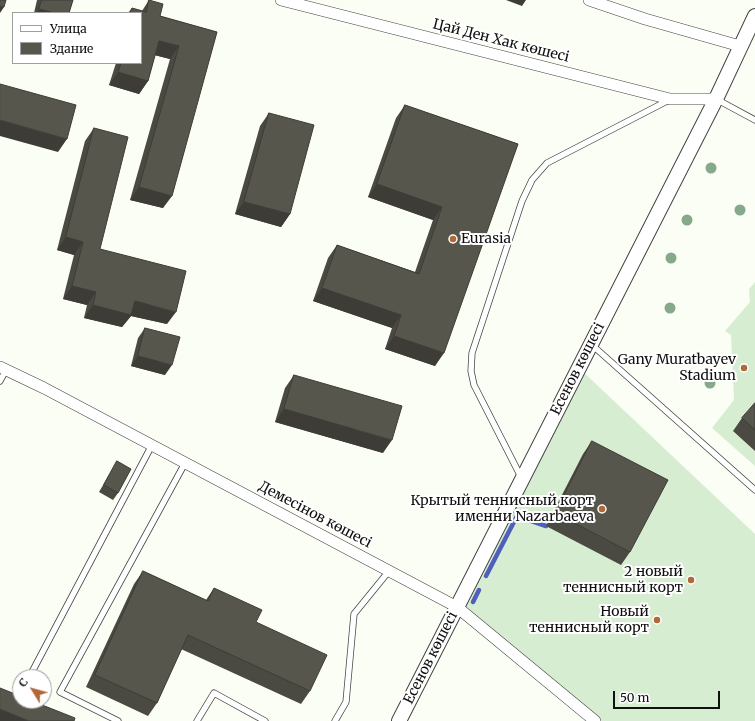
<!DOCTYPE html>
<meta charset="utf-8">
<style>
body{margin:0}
#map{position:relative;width:755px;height:721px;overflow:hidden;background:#fbfef4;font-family:Merriweather,serif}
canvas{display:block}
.legend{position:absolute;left:12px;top:12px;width:130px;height:52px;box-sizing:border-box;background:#fff;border:1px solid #9f9f9f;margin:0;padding:5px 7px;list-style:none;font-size:12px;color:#101010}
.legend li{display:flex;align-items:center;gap:8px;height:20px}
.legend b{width:20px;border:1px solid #9f9f9f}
.north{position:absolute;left:12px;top:669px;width:40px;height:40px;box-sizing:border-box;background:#fff;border:1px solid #9f9f9f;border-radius:50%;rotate:307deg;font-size:11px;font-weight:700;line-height:16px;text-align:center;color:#101010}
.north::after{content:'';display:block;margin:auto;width:14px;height:18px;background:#b06838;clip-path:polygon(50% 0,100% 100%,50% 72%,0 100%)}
.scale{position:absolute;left:613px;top:691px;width:107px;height:18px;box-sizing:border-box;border:2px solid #101010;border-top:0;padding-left:5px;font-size:12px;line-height:14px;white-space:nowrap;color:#101010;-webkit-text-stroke:3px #fff;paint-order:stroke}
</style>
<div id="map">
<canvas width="755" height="721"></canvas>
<ul class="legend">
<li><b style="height:5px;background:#fff"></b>Улица</li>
<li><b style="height:11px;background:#57564d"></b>Здание</li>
</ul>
<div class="north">С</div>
<div class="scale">50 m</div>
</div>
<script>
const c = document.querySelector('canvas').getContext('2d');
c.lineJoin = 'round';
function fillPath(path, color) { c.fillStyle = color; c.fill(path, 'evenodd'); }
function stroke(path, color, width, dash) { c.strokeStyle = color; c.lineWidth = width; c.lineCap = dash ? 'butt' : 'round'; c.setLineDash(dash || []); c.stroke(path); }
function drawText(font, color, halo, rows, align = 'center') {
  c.font = font + ' Merriweather,serif'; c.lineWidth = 4; c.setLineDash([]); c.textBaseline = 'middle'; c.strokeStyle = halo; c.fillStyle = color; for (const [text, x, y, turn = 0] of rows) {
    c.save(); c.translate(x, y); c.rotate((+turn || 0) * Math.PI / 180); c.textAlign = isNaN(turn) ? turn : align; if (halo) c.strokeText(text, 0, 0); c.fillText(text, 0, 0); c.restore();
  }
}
const pitch = new Path2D(`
 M755,282V466L712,428L734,400L731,335L725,331L750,302L749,289Z
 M579,368L755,534V721H601L458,606Z`);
const stream = new Path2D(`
 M486,576L517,516L546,526
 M473,602L479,590`);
const service = new Path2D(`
 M716,99L755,120
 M592,345L755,490
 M0,381L6,370
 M521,477L474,385L471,371L472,353L522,201L532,180L547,163L669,100
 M32,672L152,445
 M118,721L60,692L185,463
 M197,721L214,693L265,721
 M335,721L346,702L354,614L389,571`);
const minor = new Path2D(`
 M281,0L670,99H716
 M589,0L645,19L740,46
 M0,367L44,388L457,607L595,721`);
const tertiary = new Path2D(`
 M399,721L716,99L755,16`);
const trees = [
 [711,168],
 [740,210],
 [687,220],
 [671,258],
 [670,308],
 [710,383]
];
const wall = new Path2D(`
 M37,0H73L69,13H34Z
 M149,0L160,16L217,32L163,208L130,200L170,59L155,55L148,81L139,94L109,85L116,63H141V13H128L132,8L142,11Z
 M405,105L518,144L435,366L385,349L392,328L313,301L328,258L337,245L415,272L433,220L368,197L396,118Z
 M269,113L290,214L281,227L235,214L260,126Z
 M94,128L100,249L167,324L131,316L122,327L84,318L87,305L63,299L74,255L57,250L85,141Z
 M145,328L165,375L131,366L138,338Z
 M294,375L383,453L275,422L285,388Z
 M755,403V451L733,431L742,418Z
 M592,441L630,552L621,565L546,526L583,454Z
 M117,461L118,493L113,500L99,492L113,468Z
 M143,571L206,600L214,588L256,622L310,691L301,704L181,649L157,703L148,716L86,687L134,584Z`);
const shadedWall = new Path2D(`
 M506,0H526L522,6Z
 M0,6L4,7L0,13Z
 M39,9L54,13H37Z
 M159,41L179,46L170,59L150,54Z
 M118,72L148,81L139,94L109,85Z
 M0,120L67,139L58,152L0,136Z
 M377,184L442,207L433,220L368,197Z
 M139,187L172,196L163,208L130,200Z
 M244,202L290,214L281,227L235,214Z
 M66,237L83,242L74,255L57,250Z
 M72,286L96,292L87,305L63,299Z
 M322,288L401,315L392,328L313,301Z
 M135,301L176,312L167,324L131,316L122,327L84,318L93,305Z
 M394,336L444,353L435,366L385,349Z
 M138,356L172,365L165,375L131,366Z
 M284,409L392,440L383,453L275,422Z
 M0,709L29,721H0Z`);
const building = new Path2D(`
 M0,0H6L4,7L0,6Z
 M42,0H73L69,13H54L39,9Z
 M149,0L163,4L160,16L217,32L172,196L139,187L179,46L159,41L148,81L118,72L121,63H141V13H130L132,8L146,12Z
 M0,84L76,105L67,139L0,120Z
 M405,105L518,144L444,353L394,336L401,315L322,288L337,245L419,274L442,207L377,184Z
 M269,113L314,125L290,214L244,202Z
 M94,128L128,137L100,249L186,271L176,312L135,301L131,315L93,305L96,292L72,286L83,242L66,237Z
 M145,328L180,337L172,365L138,356Z
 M294,375L402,406L392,440L284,409Z
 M755,403V430L742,418Z
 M592,441L668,480L630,552L555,513Z
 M117,461L131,469L118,493L104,485Z
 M143,571L208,601L214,588L262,610L256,622L327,655L310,691L188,635L157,703L95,675Z
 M0,688L20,696V701H32L75,718L74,721H29L0,709Z`);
const markers = [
 [453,239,4,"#b06838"],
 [744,368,4,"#b06838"],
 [602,509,4,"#b06838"],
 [691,580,4,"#b06838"],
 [657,620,4,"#b06838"]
];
const streetNames = [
 ["Цай Ден Хак көшесі",501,41,14],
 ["Есенов көшесі",578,369,-63],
 ["Демесінов көшесі",315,515,28],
 ["Есенов көшесі",431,658,-63]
];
const poiNames = [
 ["Eurasia",461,239,"left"],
 ["Gany Muratbayev",736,360],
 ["Stadium",736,376],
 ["Крытый теннисный корт",594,501],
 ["именни Nazarbaeva",594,517],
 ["2 новый",683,572],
 ["теннисный корт",683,588],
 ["Новый",649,612],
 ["теннисный корт",649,628]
];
fillPath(pitch, '#d7edd1');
stroke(stream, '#4e5fbe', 4.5);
stroke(service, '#434343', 7);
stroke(minor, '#434343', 12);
stroke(tertiary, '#434343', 16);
stroke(service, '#fff', 5.5);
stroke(minor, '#fff', 11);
stroke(tertiary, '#fff', 14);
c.fillStyle = '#86a88b';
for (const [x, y] of trees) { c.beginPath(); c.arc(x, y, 5.5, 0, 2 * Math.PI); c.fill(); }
fillPath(wall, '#4b4a42');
fillPath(shadedWall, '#3d3c36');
fillPath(building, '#57564d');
stroke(building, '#3d3c36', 1);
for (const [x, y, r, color] of markers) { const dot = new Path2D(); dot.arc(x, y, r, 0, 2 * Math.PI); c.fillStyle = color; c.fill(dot); stroke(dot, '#fff', 1.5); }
drawText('14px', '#101010', '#fff', streetNames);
drawText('14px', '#101010', '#fff', poiNames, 'right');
</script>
